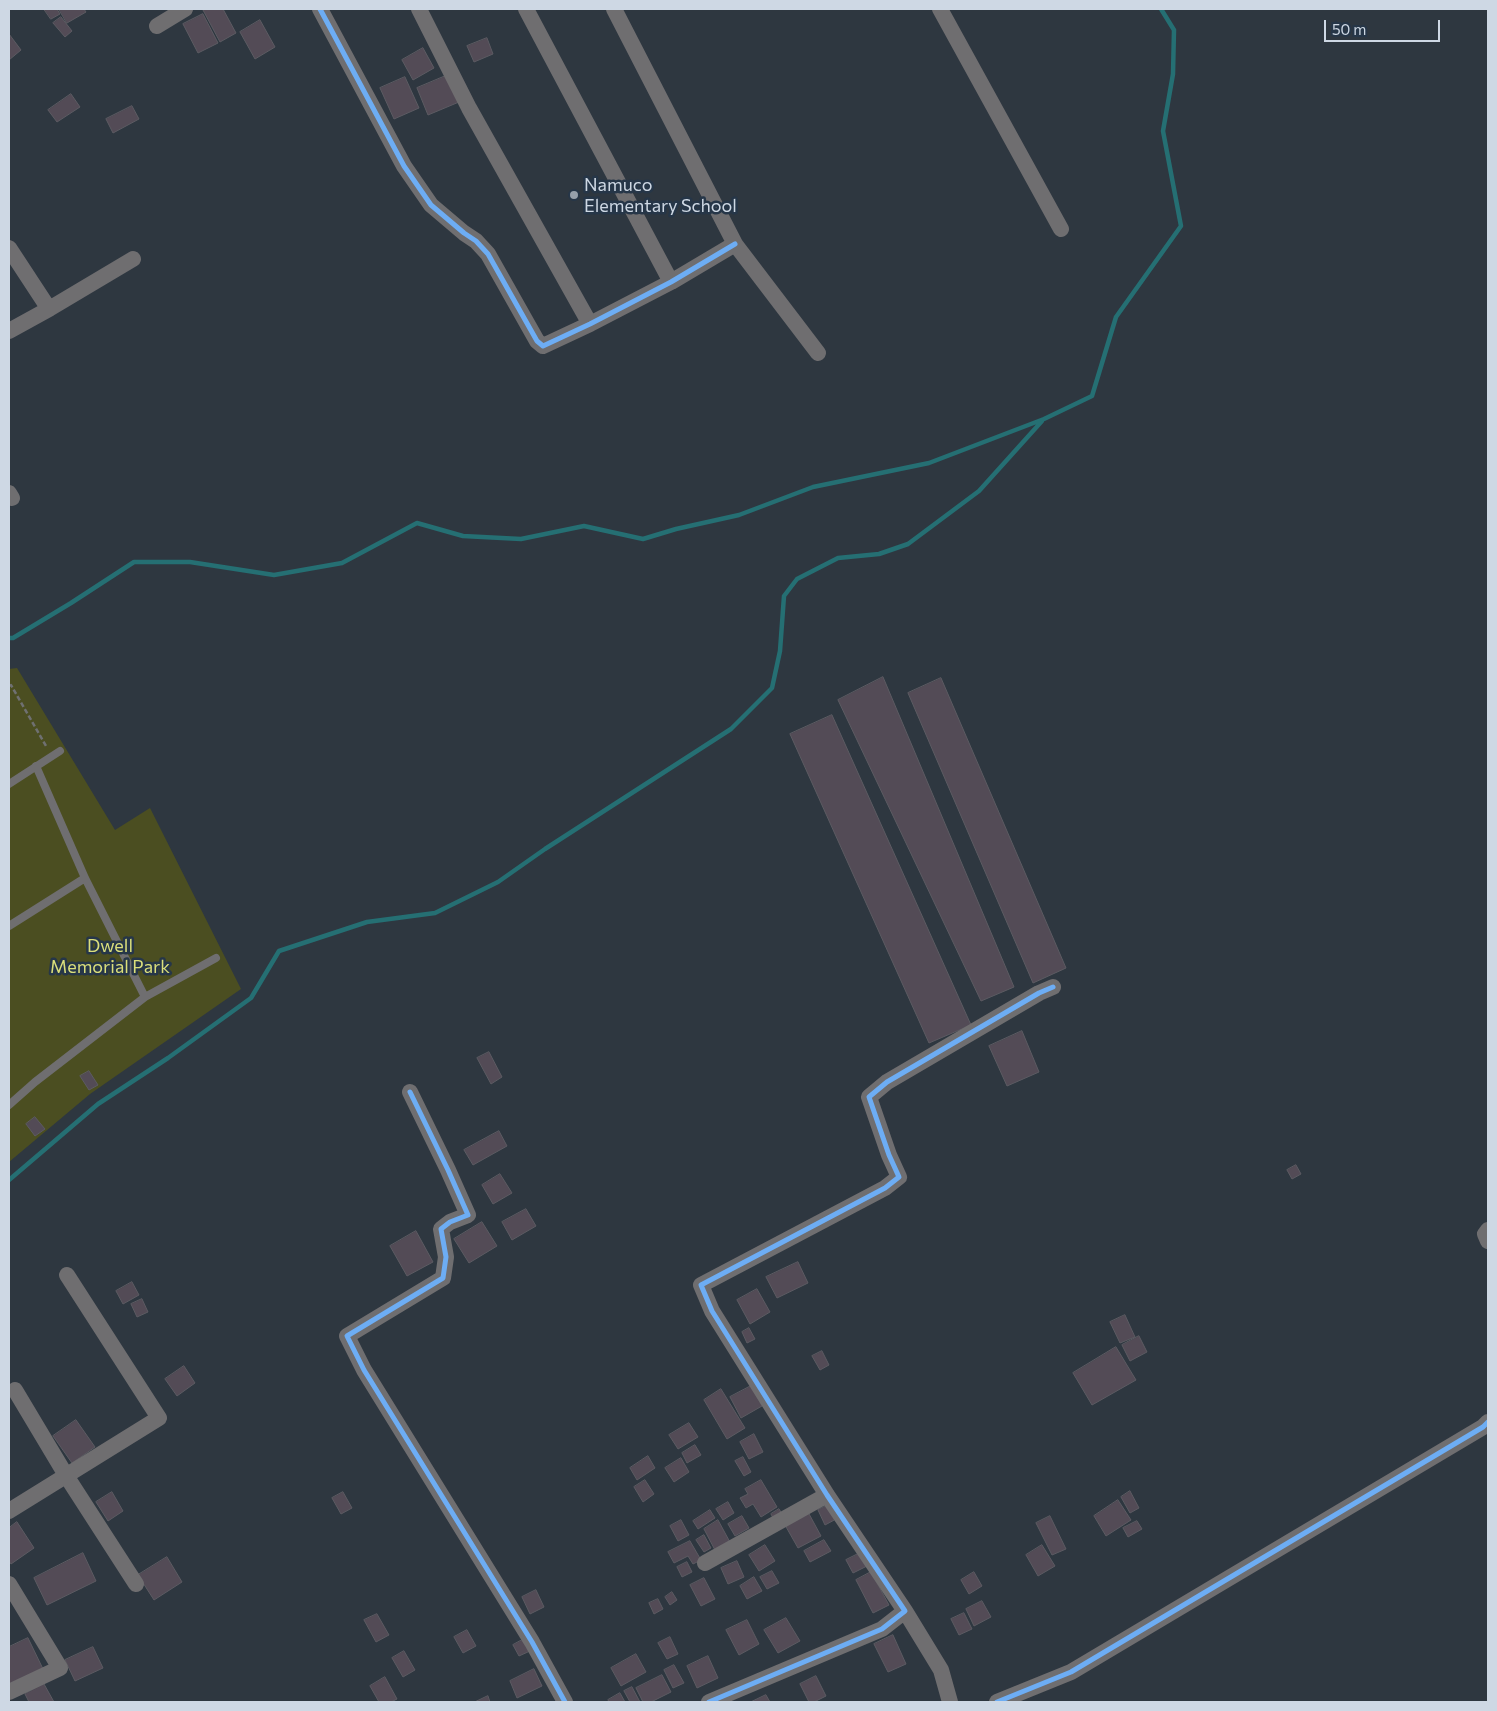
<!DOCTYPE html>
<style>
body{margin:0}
#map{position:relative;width:1497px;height:1711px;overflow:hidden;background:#2e3740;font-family:Commissioner,sans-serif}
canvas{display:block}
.frame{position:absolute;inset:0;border:10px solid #ced8e4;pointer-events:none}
.scale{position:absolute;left:1324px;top:20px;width:116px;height:22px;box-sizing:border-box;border:2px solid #ced8e4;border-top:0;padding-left:6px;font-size:15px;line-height:18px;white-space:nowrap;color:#ced8e4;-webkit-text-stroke:4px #263648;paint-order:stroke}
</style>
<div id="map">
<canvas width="1497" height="1711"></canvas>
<div class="frame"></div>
<div class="scale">50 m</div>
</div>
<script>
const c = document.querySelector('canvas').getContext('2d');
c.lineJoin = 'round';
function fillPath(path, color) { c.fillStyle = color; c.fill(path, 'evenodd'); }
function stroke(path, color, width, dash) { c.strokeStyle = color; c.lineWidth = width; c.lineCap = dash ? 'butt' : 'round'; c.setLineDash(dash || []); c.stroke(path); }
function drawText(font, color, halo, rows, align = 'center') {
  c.font = font + ' Commissioner,sans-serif'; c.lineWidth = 5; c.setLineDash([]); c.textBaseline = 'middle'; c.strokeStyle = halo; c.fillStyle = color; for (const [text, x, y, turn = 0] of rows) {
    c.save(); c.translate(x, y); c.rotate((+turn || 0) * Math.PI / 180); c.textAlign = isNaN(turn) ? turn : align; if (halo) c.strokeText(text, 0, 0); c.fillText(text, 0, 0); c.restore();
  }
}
const green = new Path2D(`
 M17,668L115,830L150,808L241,989L90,1094L9,1162V669Z`);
const stream = new Path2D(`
 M9,638H13L71,603L134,562H190L274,575L342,563L417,523L463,536L521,539L584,526L643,539L676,529L739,515L813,487L929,463L1044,419L1092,396L1116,317L1181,226L1163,131L1173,74L1174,30L1161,9
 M9,1180L98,1104L168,1058L251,998L279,951L367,922L435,913L498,882L545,849L731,729L772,688L780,651L784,596L797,579L838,558L879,554L908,544L979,491L1042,421`);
const building = new Path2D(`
 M44,9H57L60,14L51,19Z
 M59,9H84L86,12L67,23Z
 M205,9H223L236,33L220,42L203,10Z
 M203,14L218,43L198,53L183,24Z
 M61,17L72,31L65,37L53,23Z
 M260,20L275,47L255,59L240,32Z
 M9,34L21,50L9,60Z
 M487,38L493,54L474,62L467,46Z
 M423,48L434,68L413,80L402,60Z
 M448,75L459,102L428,115L417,88Z
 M405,77L419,108L394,119L380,88Z
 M71,94L80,107L57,122L48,110Z
 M132,106L139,119L113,133L106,119Z
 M883,677L1014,987L981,1001L838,700Z
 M941,678L1066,968L1033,983L908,693Z
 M832,715L971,1025L929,1043L790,734Z
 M1022,1031L1039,1072L1007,1086L989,1046Z
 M489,1052L502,1077L491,1084L477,1058Z
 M89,1071L98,1085L89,1090L80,1076Z
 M35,1117L45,1129L35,1136L26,1124Z
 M499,1131L507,1146L473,1165L464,1150Z
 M1296,1165L1301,1174L1292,1179L1287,1170Z
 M500,1174L512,1193L493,1204L482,1185Z
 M526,1209L536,1226L512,1240L502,1222Z
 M482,1222L497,1246L469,1263L454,1239Z
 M416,1231L433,1262L407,1276L390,1246Z
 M798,1262L808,1283L777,1298L766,1277Z
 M132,1282L139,1295L123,1304L116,1291Z
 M757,1289L770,1312L750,1324L737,1300Z
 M142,1299L148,1312L137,1317L131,1304Z
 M1125,1315L1135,1337L1120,1343L1110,1322Z
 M749,1328L755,1339L747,1343L742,1332Z
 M1139,1336L1147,1352L1130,1361L1122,1345Z
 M1116,1347L1136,1380L1092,1405L1073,1373Z
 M822,1351L829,1365L820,1370L812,1356Z
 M184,1366L195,1383L177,1396L165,1379Z
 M751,1386L762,1406L741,1418L730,1397Z
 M721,1389L745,1428L727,1439L704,1400Z
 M76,1420L95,1447L72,1463L53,1436Z
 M689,1423L698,1437L678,1449L669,1435Z
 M754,1434L763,1452L749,1459L740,1442Z
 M695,1445L701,1455L687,1463L682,1453Z
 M648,1456L655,1468L637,1480L630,1468Z
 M743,1457L751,1472L744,1476L735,1461Z
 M681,1458L689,1472L674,1482L665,1468Z
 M645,1480L654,1494L643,1502L634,1487Z
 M761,1480L777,1507L761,1517L753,1504L746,1508L740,1498L748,1494L745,1489Z
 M1130,1491L1139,1508L1130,1513L1121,1497Z
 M112,1492L123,1511L108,1521L96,1502Z
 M343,1492L352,1508L341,1514L332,1498Z
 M1118,1500L1131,1520L1106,1536L1094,1516Z
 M728,1502L734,1513L723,1520L716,1509Z
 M830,1504L838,1518L825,1525L818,1510Z
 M779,1509L784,1517L775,1522L771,1514Z
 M710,1510L715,1518L698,1529L693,1521Z
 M808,1512L821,1536L798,1548L785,1525Z
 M742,1516L749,1528L735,1536L728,1524Z
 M1050,1516L1066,1549L1052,1555L1036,1523Z
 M681,1520L689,1535L678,1541L670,1526Z
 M718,1520L731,1544L716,1552L704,1529Z
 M1137,1521L1142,1529L1128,1537L1123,1528Z
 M17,1522L34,1548L11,1564L9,1561V1528Z
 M704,1535L711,1548L704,1552L696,1540Z
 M824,1540L831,1551L810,1562L804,1551Z
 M690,1541L701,1560L693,1564L688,1556L674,1563L668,1552Z
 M765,1545L775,1561L759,1571L749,1555Z
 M1042,1545L1055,1566L1038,1576L1026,1555Z
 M83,1553L96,1581L47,1605L34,1578Z
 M860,1553L867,1566L853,1573L846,1560Z
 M167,1557L182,1582L154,1600L138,1575Z
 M737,1561L744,1577L728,1584L721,1568Z
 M687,1562L692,1572L682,1577L677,1567Z
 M772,1571L779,1583L767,1589L760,1577Z
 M871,1572L889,1605L873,1613L856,1580Z
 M974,1572L982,1586L969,1594L961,1580Z
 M754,1577L762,1591L747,1599L740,1586Z
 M704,1578L715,1599L701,1606L690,1585Z
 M536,1590L544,1607L530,1614L522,1597Z
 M672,1592L677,1600L670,1605L665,1597Z
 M658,1599L663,1609L654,1614L649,1603Z
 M982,1601L991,1617L974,1626L966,1609Z
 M964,1613L972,1629L959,1635L951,1619Z
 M377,1614L389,1635L376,1642L364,1620Z
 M786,1618L800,1641L778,1653L764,1630Z
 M747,1620L759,1644L739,1655L726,1630Z
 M467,1630L476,1646L463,1653L454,1637Z
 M893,1635L906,1664L888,1672L874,1644Z
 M670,1637L678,1654L667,1659L658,1643Z
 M28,1638L44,1671L9,1688V1647Z
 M524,1639L530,1651L519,1656L513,1645Z
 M93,1647L103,1668L75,1681L65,1660Z
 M404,1651L415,1670L403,1677L392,1658Z
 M636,1654L646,1672L621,1686L611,1668Z
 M708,1656L718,1678L697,1688L687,1666Z
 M674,1665L684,1683L673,1688L664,1670Z
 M534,1669L542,1686L517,1698L510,1681Z
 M662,1675L671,1692L651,1702H643L636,1688Z
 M816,1676L826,1696L814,1702H809L800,1684Z
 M385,1677L397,1699L391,1702H379L370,1686Z
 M44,1684L54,1702H29L25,1694Z
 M632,1687L640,1702H630L624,1691Z
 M620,1693L625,1702H609L608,1700Z
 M766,1695L770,1702H751Z
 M488,1696L490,1702H475Z`);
const path = new Path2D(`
 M9,686L11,685L46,746`);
const service = new Path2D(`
 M36,766L85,878L145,997
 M9,784L60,751
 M9,926L85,878
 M9,1105L35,1082L145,997L216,958`);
const minor = new Path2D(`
 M320,9L404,166L431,205L464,233L476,241L488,254L537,341L543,346L590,324L671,282L735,244
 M419,9L469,108L590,324
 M526,9L671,282
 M614,9L735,244L818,353
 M940,9L1061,229
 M157,26L185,9
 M9,248L49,309
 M9,331L49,309L133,259
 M9,493L12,498
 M410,1092L448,1170L468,1215L450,1222L441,1229L446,1257L443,1278L347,1336L364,1370L532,1642L565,1702
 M1488,1230L1485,1234L1488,1241
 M15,1390L67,1477L136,1584
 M9,1511L159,1418L67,1275
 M705,1563L827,1495
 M9,1584L60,1668L9,1692
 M905,1611L941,1670L950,1702
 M709,1702L882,1629L905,1611L827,1495L712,1311L701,1285L885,1188L899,1177L889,1155L869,1097L887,1082L1039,993L1053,987
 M997,1702L1071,1672L1483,1427L1488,1422`);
const cycleway = new Path2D(`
 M320,9L404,166L431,205L464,233L476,241L488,254L537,341L543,346L590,324L671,282L735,244
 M410,1092L448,1170L468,1215L450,1222L441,1229L446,1257L443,1278L347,1336L364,1370L532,1642L565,1702
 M709,1702L882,1629L905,1611L827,1495L712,1311L701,1285L885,1188L899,1177L889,1155L869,1097L887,1082L1039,993L1053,987
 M997,1702L1071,1672L1483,1427L1488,1422`);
const markers = [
 [574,195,5,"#96a0ab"]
];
const poiNames = [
 ["Namuco",584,185],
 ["Elementary School",584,206]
];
const parkNames = [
 ["Dwell",110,946],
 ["Memorial Park",110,967]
];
fillPath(green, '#4b4e21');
stroke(stream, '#256f73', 4.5);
fillPath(building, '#534b56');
stroke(building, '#5c5b62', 1);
stroke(path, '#6f7071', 2.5, [5, 2.5]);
stroke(service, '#6f6e70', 8);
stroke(minor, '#6f6e70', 16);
stroke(cycleway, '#6dadf4', 5);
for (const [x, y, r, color] of markers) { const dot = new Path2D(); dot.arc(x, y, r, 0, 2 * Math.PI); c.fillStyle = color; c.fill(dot); stroke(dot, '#263648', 2); }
drawText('18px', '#ced8e4', '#263648', poiNames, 'left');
drawText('18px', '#dbdf7b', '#263648', parkNames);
</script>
